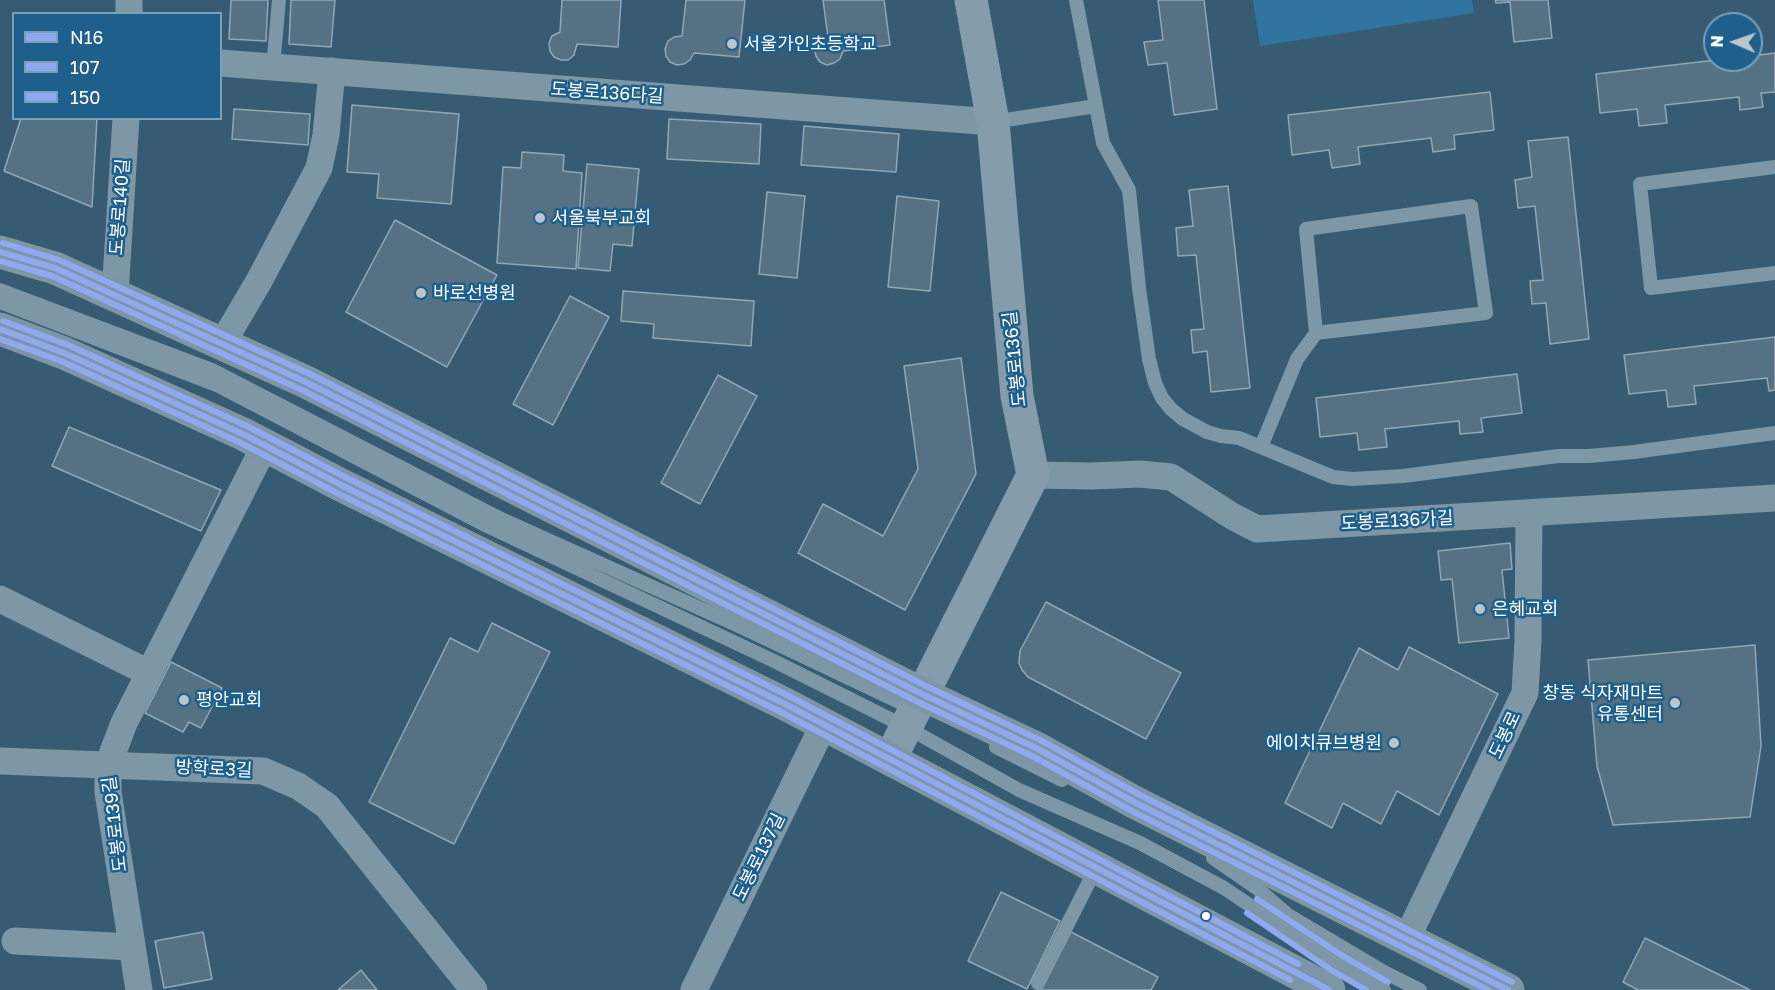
<!DOCTYPE html>
<meta charset="utf-8">
<style>
body{margin:0}
#map{position:relative;width:1775px;height:990px;overflow:hidden;background:#365b72;font-family:"Golos Text",sans-serif}
canvas{display:block}
.legend{position:absolute;left:12px;top:12px;width:210px;height:108px;box-sizing:border-box;background:#1e608b;border:2px solid #78a0b9;margin:0;padding:8px 10px;list-style:none;font-size:18px;color:#fff}
.legend li{display:flex;align-items:center;gap:12px;height:30px}
.legend b{width:30px;border:2px solid #78a0b9}
.north{position:absolute;left:1703px;top:12px;width:60px;height:60px;box-sizing:border-box;background:#1e608b;border:2px solid #78a0b9;border-radius:50%;rotate:272deg;font-size:16px;font-weight:700;line-height:24px;text-align:center;color:#fff}
.north::after{content:'';display:block;margin:auto;width:21px;height:27px;background:#b9c6ce;clip-path:polygon(50% 0,100% 100%,50% 72%,0 100%)}
</style>
<div id="map">
<canvas width="1775" height="990"></canvas>
<ul class="legend">
<li><b style="height:8px;background:#8fa9f0"></b>N16</li>
<li><b style="height:8px;background:#8fa9f0"></b>107</li>
<li><b style="height:8px;background:#8fa9f0"></b>150</li>
</ul>
<div class="north">N</div>
</div>
<script>
const c = document.querySelector('canvas').getContext('2d');
c.lineJoin = 'round';
function fillPath(path, color) { c.fillStyle = color; c.fill(path, 'evenodd'); }
function stroke(path, color, width, dash) { c.strokeStyle = color; c.lineWidth = width; c.lineCap = dash ? 'butt' : 'round'; c.setLineDash(dash || []); c.stroke(path); }
function drawText(font, color, halo, rows, align = 'center') {
  c.font = font + ' "Golos Text","Noto Sans KR",sans-serif'; c.lineWidth = 5; c.setLineDash([]); c.textBaseline = 'middle'; c.strokeStyle = halo; c.fillStyle = color; for (const [text, x, y, turn = 0] of rows) {
    c.save(); c.translate(x, y); c.rotate((+turn || 0) * Math.PI / 180); c.textAlign = isNaN(turn) ? turn : align; if (halo) c.strokeText(text, 0, 0); c.fillText(text, 0, 0); c.restore();
  }
}
const green = new Path2D(`
 M1253,0H1472L1474,13L1260,46Z`);
const building = new Path2D(`
 M231,0H268L266,41L229,39Z
 M291,0H335L331,47L289,44Z
 M562,0H621L618,47L577,44L574,55L568,60H561L554,57L550,51L549,43L552,36L560,32Z
 M686,0H745L739,57L694,53L690,60L684,64L677,65L670,62L666,56L665,49L668,41L674,37L682,36Z
 M823,0H884L890,45L843,51L840,59L834,63L827,65L820,62L816,56L814,49L817,42L828,37Z
 M1158,0H1204L1217,109L1174,115L1167,63L1148,65L1144,42L1163,40Z
 M1495,0H1548L1552,38L1514,42L1510,2L1496,3Z
 M1775,53V92L1761,93L1763,107L1740,110L1739,97L1665,105L1667,123L1639,126L1637,109L1600,113L1596,74L1716,60H1751V56Z
 M1490,92L1494,130L1454,135L1455,149L1433,152L1431,138L1358,147L1360,164L1332,168L1329,150L1292,155L1288,115Z
 M352,105L459,114L451,204L377,198L379,174L347,172Z
 M234,109L310,114L308,145L232,139Z
 M21,118H97L92,207L4,171Z
 M669,119L761,124L759,164L667,159Z
 M804,126L899,134L896,172L801,165Z
 M1568,137L1589,339L1550,344L1546,303L1532,304L1530,281L1543,280L1535,206L1518,208L1515,180L1532,177L1528,141Z
 M522,152L564,155L563,171L582,173L576,269L497,263L503,167L521,168Z
 M587,164L639,169L632,246L613,244L610,271L578,268Z
 M1228,186L1250,388L1211,392L1207,351L1193,353L1191,330L1204,329L1196,255L1178,256L1176,228L1193,226L1189,190Z
 M767,192L805,196L797,278L759,274Z
 M897,196L939,201L930,291L888,287Z
 M395,220L497,275L447,367L346,312Z
 M623,291L754,301L751,346L653,338L654,324L621,321Z
 M570,296L609,317L553,425L513,404Z
 M1775,337V390L1769,391L1767,378L1694,386L1696,404L1668,407L1666,390L1629,394L1624,355Z
 M961,358L976,474L905,610L798,553L823,504L883,536L918,469L904,366Z
 M1517,374L1522,413L1481,418L1483,432L1460,434L1459,421L1385,429L1387,447L1359,450L1357,433L1320,437L1316,398Z
 M718,375L757,396L700,504L661,483Z
 M69,427L221,490L201,531L52,466Z
 M1510,543L1512,569L1502,570L1509,638L1459,643L1452,579L1441,580L1438,551Z
 M1046,602L1181,673L1146,739L1028,677L1022,670L1019,663L1020,651Z
 M492,623L550,652L454,844L369,802L450,638L478,652Z
 M1755,645L1761,746L1750,817L1613,825L1597,766L1588,660Z
 M1409,647L1498,694L1439,815L1397,791L1381,824L1343,803L1332,828L1285,803L1359,648L1398,670Z
 M171,662L222,688L201,728L189,722L183,732L145,713Z
 M1001,892L1060,921L1027,989L968,961Z
 M203,932L212,979L164,988L155,941Z
 M1071,932L1158,977L1151,990H1041Z
 M1645,938L1750,990H1638L1623,982Z
 M361,970L377,990H338Z`);
const lane = new Path2D(`
 M1076,0L1103,143L1129,190L1139,288L1149,359L1155,383L1162,398L1171,409L1183,419L1207,432L1221,436L1239,438L1333,477L1352,479L1403,476L1558,456H1589L1634,452L1775,433
 M273,67L279,0
 M993,122L1096,106
 M1775,167L1640,184L1651,288L1775,273
 M0,290L212,370L501,519L737,625L916,710
 M0,302L219,386L487,526L772,660L906,727L1019,790L1140,843L1224,888L1336,963L1384,990
 M1261,447L1297,359L1316,333L1486,313L1471,206L1306,229L1316,333
 M996,747L1062,780
 M1213,858L1258,889L1288,915L1384,972L1420,990
 M1038,983L1096,868`);
const street = new Path2D(`
 M129,0V14
 M220,63L993,122
 M115,295L126,118
 M222,344L259,281L319,168L326,135L332,71
 M1033,475L1092,476L1140,474L1171,477L1232,516L1257,529L1775,498
 M0,599L149,673
 M0,761L263,771L298,786L327,806L474,990
 M1407,938L1525,693L1528,640L1529,513
 M15,941L132,947
 M139,990L108,792V765L124,723L265,445
 M694,990L824,724`);
const secondary = new Path2D(`
 M890,759L1033,475L1017,396L993,122L971,0`);
const primary = new Path2D(`
 M0,252L55,268L306,382L922,694L1038,749L1136,803L1508,990
 M0,329L64,353L243,434L341,485L785,704L1329,990`);
const bus1 = new Path2D(`
 M0,252L55,268L306,382L922,694L1038,749L1136,803L1508,990
 M0,329L64,353L243,434L341,485L785,704L1329,990`);
const bus2 = new Path2D(`
 M0,261L52,276L302,390L918,702L1034,757L1132,811L1488,990
 M0,339L61,361L239,442L337,493L781,712L1290,980
 M1247,913L1331,970L1366,990`);
const bus3 = new Path2D(`
 M3,243L59,260L310,374L926,686L1042,741L1140,795L1512,982
 M3,321L68,345L247,426L345,477L789,696L1298,964
 M1257,899L1341,955L1388,982`);
const markers = [
 [732,44,6,"#b9c6ce"],
 [540,218,6,"#b9c6ce"],
 [421,293,6,"#b9c6ce"],
 [1480,609,6,"#b9c6ce"],
 [184,700,6,"#b9c6ce"],
 [1675,703,6,"#b9c6ce"],
 [1394,743,6,"#b9c6ce"],
 [1206,916,5,"#fff"]
];
const poiNames = [
 ["서울가인초등학교",744,44],
 ["서울북부교회",552,218],
 ["바로선병원",433,293],
 ["은혜교회",1492,609],
 ["창동 식자재마트",1663,693,"right"],
 ["유통센터",1663,714,"right"],
 ["평안교회",196,700],
 ["에이치큐브병원",1382,743,"right"]
];
const streetNames = [
 ["도봉로136다길",607,93,4],
 ["도봉로140길",120,207,-86],
 ["도봉로136길",1015,359,-96],
 ["도봉로136가길",1397,521,-3],
 ["도봉로",1505,735,-65],
 ["방학로3길",214,769,3],
 ["도봉로139길",115,824,-97],
 ["도봉로137길",759,857,-64]
];
fillPath(green, '#2f759f');
fillPath(building, '#547284');
stroke(building, '#92a7b5', 1.5);
stroke(lane, '#7d97a7', 14);
stroke(street, '#7d97a7', 27);
stroke(secondary, '#859cac', 33);
stroke(primary, '#7d96a5', 33);
stroke(bus1, '#8fa9f0', 6);
stroke(bus2, '#8fa9f0', 6);
stroke(bus3, '#8fa9f0', 6);
for (const [x, y, r, color] of markers) { const dot = new Path2D(); dot.arc(x, y, r, 0, 2 * Math.PI); c.fillStyle = color; c.fill(dot); stroke(dot, '#1e608b', 2); }
drawText('18px', '#fff', '#1e608b', poiNames, 'left');
drawText('18px', '#fff', '#1e608b', streetNames);
</script>
